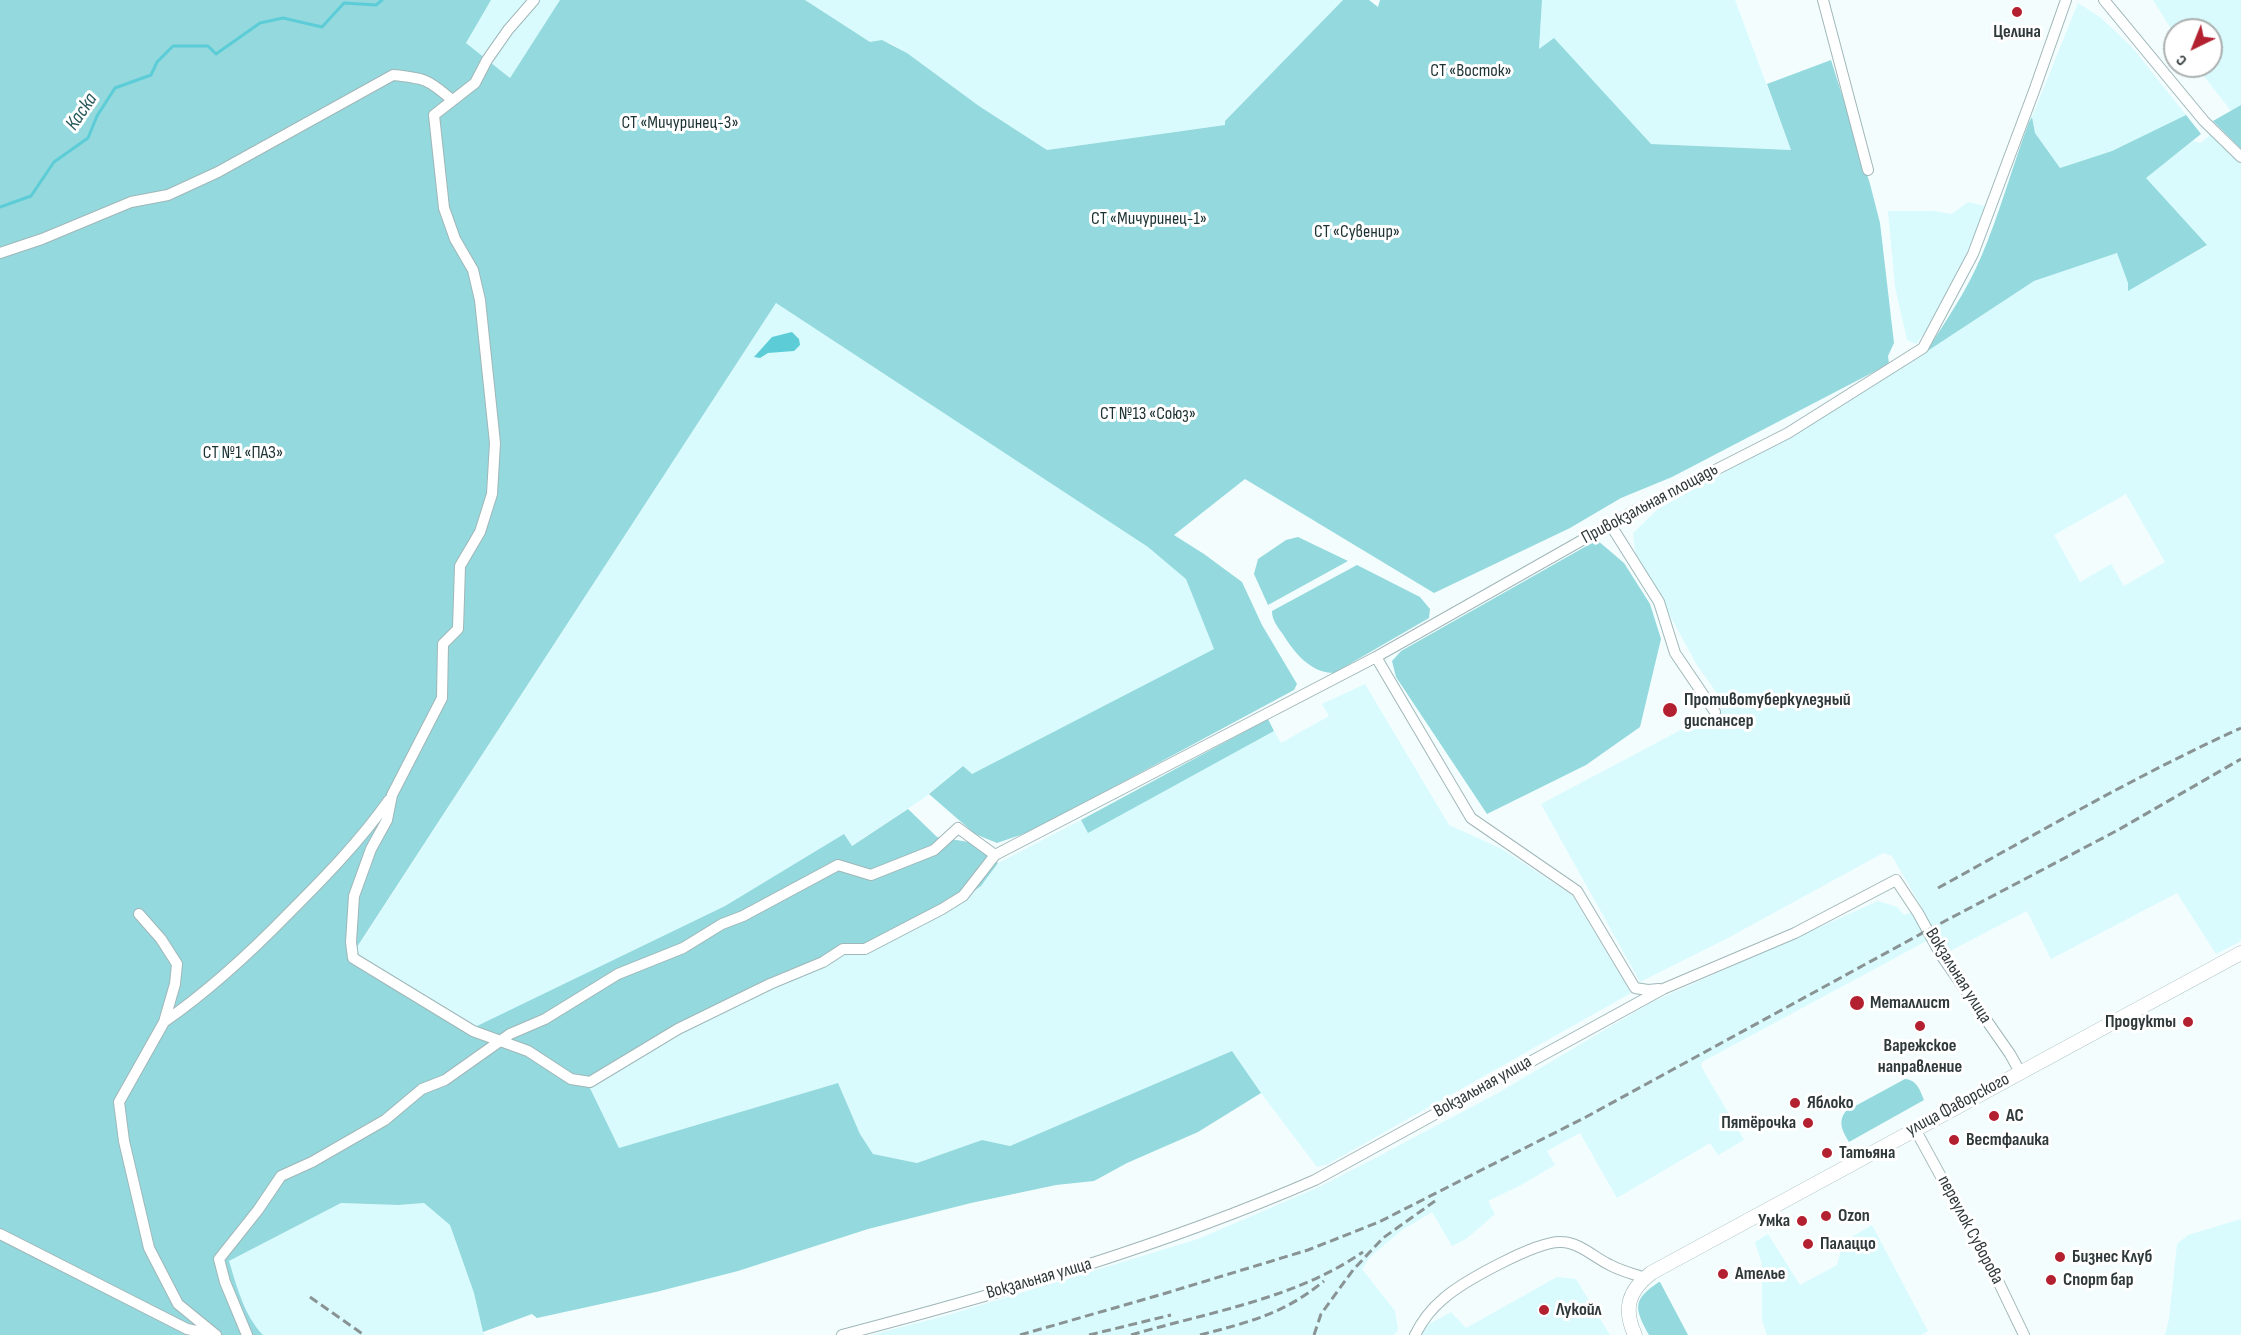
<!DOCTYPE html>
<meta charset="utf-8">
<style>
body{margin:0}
#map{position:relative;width:2241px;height:1335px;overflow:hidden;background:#f3fdfe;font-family:"Sofia Sans Condensed",sans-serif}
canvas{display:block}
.north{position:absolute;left:2163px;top:18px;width:60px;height:60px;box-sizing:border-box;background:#fff;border:2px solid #acb0b0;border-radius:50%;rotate:223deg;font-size:16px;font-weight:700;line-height:24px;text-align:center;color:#30393a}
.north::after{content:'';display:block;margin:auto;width:21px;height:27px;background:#b32130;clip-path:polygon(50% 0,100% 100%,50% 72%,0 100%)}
</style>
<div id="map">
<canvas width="2241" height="1335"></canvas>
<div class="north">С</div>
</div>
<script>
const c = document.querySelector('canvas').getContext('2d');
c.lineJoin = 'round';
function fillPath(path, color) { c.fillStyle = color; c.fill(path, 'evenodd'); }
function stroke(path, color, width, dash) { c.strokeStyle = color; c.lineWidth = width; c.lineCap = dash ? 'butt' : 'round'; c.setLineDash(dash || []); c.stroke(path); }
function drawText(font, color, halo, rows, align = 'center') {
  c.font = font + ' "Sofia Sans Condensed",sans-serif'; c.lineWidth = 6; c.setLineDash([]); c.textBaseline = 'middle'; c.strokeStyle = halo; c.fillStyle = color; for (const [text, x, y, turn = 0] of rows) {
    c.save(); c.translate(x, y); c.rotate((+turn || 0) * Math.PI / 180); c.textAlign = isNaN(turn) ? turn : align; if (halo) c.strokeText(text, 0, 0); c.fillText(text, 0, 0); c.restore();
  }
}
const built = new Path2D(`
 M491,0H560L510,78L466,43Z
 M805,0H1343L1225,121V125L1047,150L979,106L907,53L890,43L870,42Z
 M1542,0H1735L1791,150L1650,144L1554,39L1539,50Z
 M2153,0H2241V105L2231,111L2196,66H2211V30H2175V35Z
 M2078,3L2100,17L2132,47L2186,115L2112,151L2060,168L2035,133L2032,117Z
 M2211,134L2241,163V941L2216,954L2177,893L2051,959L2027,911L1946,953L1935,934L1932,938L1702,1062L1701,1066L1744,1140L1718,1155L1710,1143L1617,1198L1580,1133L1547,1151L1555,1165L1521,1185L1488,1201L1495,1214L1466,1239L1452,1246L1432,1212L1402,1230L1370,1257L1362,1269L1395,1311L1398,1330L1394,1335H871L948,1315L1198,1239L1319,1187L1377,1157L1498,1093L1652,1002L1878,901L1897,907L1904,915L1922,908L1892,856L1883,853L1728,938L1640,982L1541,804L1726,706L1697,665L1635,552L1633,533L1658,509L1779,442L1926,352L2034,281L2117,253L2128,283V290L2207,246L2145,178L2193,141L2201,143ZM2126,494L2165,562L2124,586L2111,564L2080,582L2054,535Z
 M1968,202L1985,206L1971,243L1937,317L1916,344L1907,340L1895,287L1888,211H1933L1952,214Z
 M776,303L1148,547L1186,578L1214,649L972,774L962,766L924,798L851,846L843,835L725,906L475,1028L359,956L357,948Z
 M1365,684L1449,825L1502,849L1572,895L1631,993L1328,1164L1317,1167L1261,1093L1232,1051L1010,1146L982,1140L917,1163L873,1154L860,1134L838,1083L619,1148L589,1085L679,1032L981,886L998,863L1081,820L1088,832L1274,731L1281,743L1329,716L1322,704Z
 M341,1203L398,1205L424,1203L450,1225L474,1293L484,1335H263L253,1324L238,1292L229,1261Z
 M2241,1219V1335H2165L2169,1319L2177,1244L2188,1235Z
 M1872,1225L1928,1331L1921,1335H1767L1762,1320V1264L1755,1242L1768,1234L1800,1285L1837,1265L1843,1242Z
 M1557,1277L1576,1279L1610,1335H1420L1429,1324L1451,1312L1466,1328Z`);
const green = new Path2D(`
 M0,0H491L466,43L510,78L560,0H805L870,42L882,40L907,53L979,106L1047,150L1225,125V121L1343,0H1369L1378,7L1380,0H1542L1539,49L1554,38L1651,144L1791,150L1767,84L1831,60L1870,184L1880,223L1894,343L1888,356L1889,364L1672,477L1621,498L1570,528L1434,593L1245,479L1174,535L1204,554L1242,582L1262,625L1297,684L1294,690L1032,831L997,843L975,834L929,794L963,766L972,774L1214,649L1186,579L1148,547L776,303L357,947L359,956L475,1027L725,906L844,834L852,846L908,809L937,837L969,842L998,863L981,886L941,914L843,952L679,1032L589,1086L619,1148L838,1083L860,1134L873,1154L917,1163L982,1140L1010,1146L1232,1051L1261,1093L1198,1132L1127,1163L1094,1181L1056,1185L971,1203L868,1229L738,1271L656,1292L537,1318L532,1314L483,1332L474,1293L450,1225L424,1203L398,1205L341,1203L229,1261C237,1287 244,1315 263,1335H0Z
 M2241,105V149L2213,121Z
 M2186,115L2201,134L2146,178L2207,245L2128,291V283L2117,253L2034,281L1926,352C1946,321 1967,290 1981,257C2000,213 2012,167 2029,122L2032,117L2035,133L2060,168L2112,151Z
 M1298,537L1348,561L1268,605L1254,574L1258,559L1286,540Z
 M1597,540L1624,563L1650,604L1661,639L1640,727L1586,765L1487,814L1396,677L1392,661L1401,651Z
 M1357,565L1420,597L1430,609L1429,618L1334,673C1310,673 1294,652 1282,633C1277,626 1272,620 1272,611Z
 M1268,719L1274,731L1088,833L1081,820Z
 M1905,1079C1917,1080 1920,1090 1924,1100L1849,1142C1843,1132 1837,1122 1846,1111Z
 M1659,1282H1660L1688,1335H1649C1634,1308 1632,1300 1659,1282Z`);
const water = new Path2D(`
 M792,332L799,339L800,345L794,351L768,353L760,358L754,357L772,337Z`);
const stream = new Path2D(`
 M0,207L31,196L54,162L88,138L97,116L115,88L151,75L157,62L173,46H208L216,54L260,23L283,18L322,27L344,3L376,5L382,0`);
const street = new Path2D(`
 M534,0L508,30L487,60L475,83L434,115L444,208L455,239L473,270L480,300L495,443L492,494L480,532L460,566L458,629L443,644L442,698L392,795L387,820L371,849L354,896L351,942L353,958L473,1031L528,1051L571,1079L590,1082L678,1029L770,984L823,962L843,949H865L942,909L963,896L995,855L1376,657L1623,517L1788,433L1923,348L1973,254L2034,91L2066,0
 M1823,0L1868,170
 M2104,0L2204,121L2241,157
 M0,253L42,239L131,202L168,195L218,172L393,75C424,78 428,79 452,100
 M1610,524L1659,602L1675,653L1715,712
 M1376,657L1471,818L1577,891L1635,988L1648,990L1659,989
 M139,914L161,939L177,964L175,984L164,1022L119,1102L124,1141L149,1248L178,1304L216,1335
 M164,1022C210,990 250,953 289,913C325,877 360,841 389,800
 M1915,1129L1999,1283L2024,1335
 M0,1234L187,1329L216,1335
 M247,1335L225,1282L219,1259L258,1210L281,1176L312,1162L385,1120L422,1089L445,1080L510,1034L545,1019L618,974L683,948L722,924L743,916L838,865L871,875L934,850L958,828L995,855
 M842,1335C1003,1293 1163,1246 1315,1180L1663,989L1795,933L1896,880L1918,913L1941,955L2010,1054L2020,1072
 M1415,1335C1422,1321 1431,1309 1443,1299C1462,1282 1536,1241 1561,1242C1579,1242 1595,1258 1610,1265C1621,1271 1634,1274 1645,1278`);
const secondary = new Path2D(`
 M1635,1335C1623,1309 1628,1291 1651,1273L2241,953`);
const rail = new Path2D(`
 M1938,888C2038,833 2137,775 2241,728
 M310,1297L364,1335
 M1020,1335L1163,1294L1308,1250L1379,1222L1586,1117L1928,930L2118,830L2241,759
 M1089,1335L1171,1315
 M1131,1335C1209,1312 1295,1299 1363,1252
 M1200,1335C1249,1322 1284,1314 1324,1281
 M1314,1335L1321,1314L1353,1270L1383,1238L1435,1201`);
const markers = [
 [2017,12,6,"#b32130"],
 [1670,710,8,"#b32130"],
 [1857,1003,8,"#b32130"],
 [2188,1022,6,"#b32130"],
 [1920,1026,6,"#b32130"],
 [1795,1103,6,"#b32130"],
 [1994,1116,6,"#b32130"],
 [1808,1123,6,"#b32130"],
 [1954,1140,6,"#b32130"],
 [1827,1153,6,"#b32130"],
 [1826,1216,6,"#b32130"],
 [1802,1221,6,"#b32130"],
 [1808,1244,6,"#b32130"],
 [2060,1257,6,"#b32130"],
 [1723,1274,6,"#b32130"],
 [2051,1280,6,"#b32130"],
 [1544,1310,6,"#b32130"]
];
const poiNames = [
 ["Целина",2017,32,"center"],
 ["Противотуберкулезный",1684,700],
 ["диспансер",1684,721],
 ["Металлист",1870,1003],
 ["Продукты",2176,1022,"right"],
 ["Варежское",1920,1046,"center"],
 ["направление",1920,1067,"center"],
 ["Яблоко",1807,1103],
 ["АС",2006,1116],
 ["Пятёрочка",1796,1123,"right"],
 ["Вестфалика",1966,1140],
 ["Татьяна",1839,1153],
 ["Ozon",1838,1216],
 ["Умка",1790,1221,"right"],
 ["Палаццо",1820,1244],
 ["Бизнес Клуб",2072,1257],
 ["Ателье",1735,1274],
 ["Спорт бар",2063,1280],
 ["Лукойл",1556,1310]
];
const parkNames = [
 ["СТ «Восток»",1471,71],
 ["СТ «Мичуринец-3»",680,123],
 ["СТ «Мичуринец-1»",1149,219],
 ["СТ «Сувенир»",1357,232],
 ["СТ №13 «Союз»",1148,414],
 ["СТ №1 «ПАЗ»",243,453]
];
const streetNames = [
 ["Привокзальная площадь",1650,504,-28],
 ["Вокзальная улица",1958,976,58],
 ["Вокзальная улица",1483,1087,-29],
 ["улица Фаворского",1958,1105,-28],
 ["переулок Суворова",1970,1230,62],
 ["Вокзальная улица",1039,1279,-16]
];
const waterNames = [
 ["Каска",82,112,-56]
];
fillPath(built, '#d9fbfe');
fillPath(green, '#93d9de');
fillPath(water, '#5ccdd6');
stroke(stream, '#5ccdd6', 3);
stroke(street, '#a0b7b9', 12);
stroke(secondary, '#a0b7b9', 15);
stroke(street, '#fff', 10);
stroke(secondary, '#fff', 14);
stroke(rail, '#8a9394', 3, [9, 4.5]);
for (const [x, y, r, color] of markers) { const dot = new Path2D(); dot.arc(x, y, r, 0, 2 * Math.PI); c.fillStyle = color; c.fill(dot); stroke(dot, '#fff', 2); }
drawText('bold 18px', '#30393a', '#fff', poiNames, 'left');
drawText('18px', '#1d3233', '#fff', parkNames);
drawText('18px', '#30393a', '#fff', streetNames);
drawText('italic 20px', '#27585c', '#fff', waterNames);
</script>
